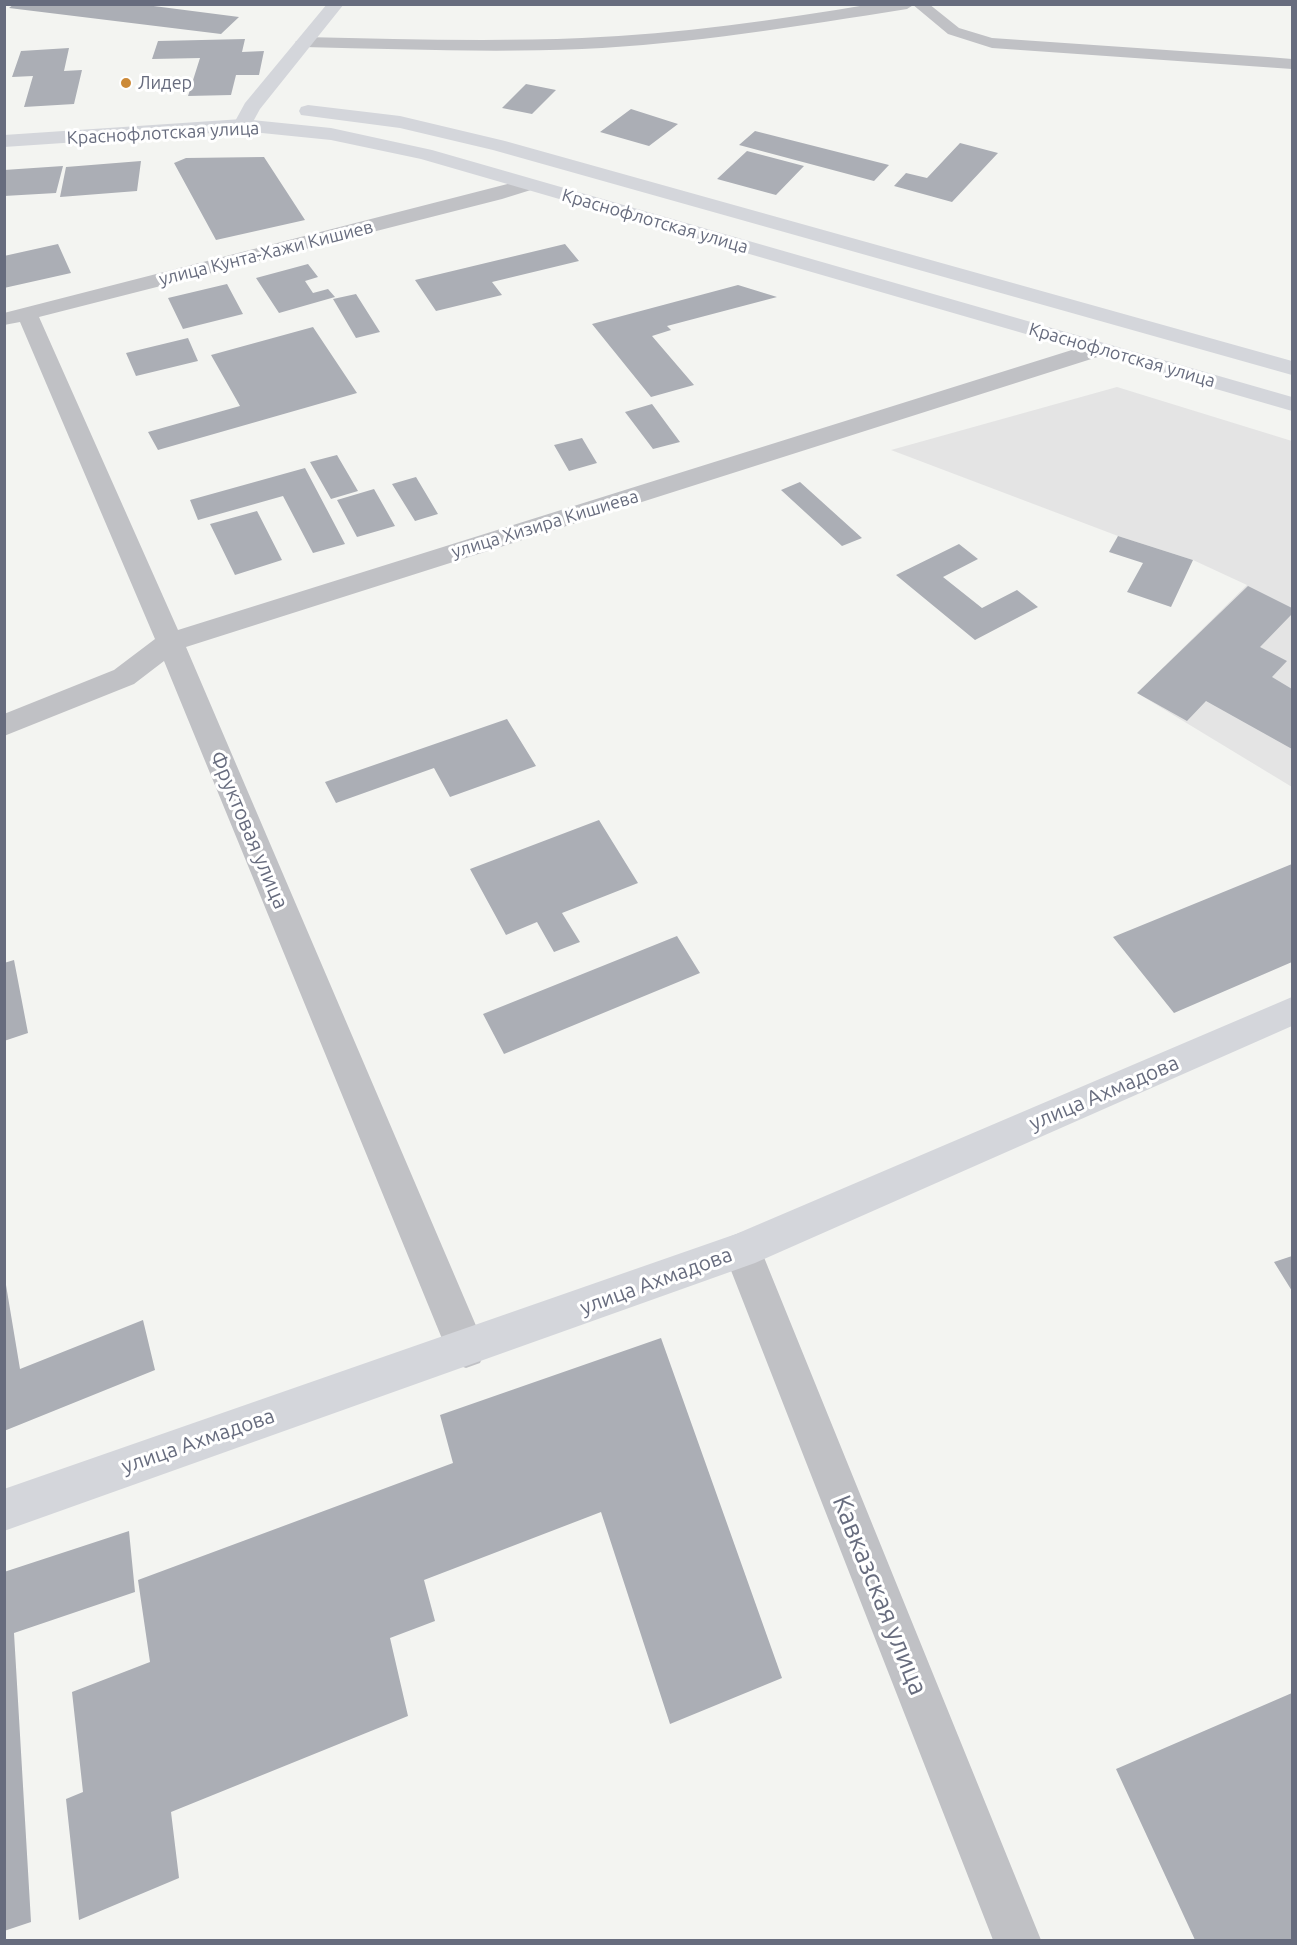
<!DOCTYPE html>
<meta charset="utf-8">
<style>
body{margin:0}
#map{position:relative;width:1297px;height:1945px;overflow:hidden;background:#f3f4f1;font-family:Ubuntu,sans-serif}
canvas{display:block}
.frame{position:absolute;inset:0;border:6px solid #676c7e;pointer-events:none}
</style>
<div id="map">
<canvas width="1297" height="1945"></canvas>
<div class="frame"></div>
</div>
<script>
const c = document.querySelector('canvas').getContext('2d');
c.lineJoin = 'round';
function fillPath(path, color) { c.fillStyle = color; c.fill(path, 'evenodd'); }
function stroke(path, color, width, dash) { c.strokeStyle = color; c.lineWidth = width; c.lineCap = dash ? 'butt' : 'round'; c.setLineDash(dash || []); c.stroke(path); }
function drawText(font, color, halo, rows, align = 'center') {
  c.font = font + ' Ubuntu,sans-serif'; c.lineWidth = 6; c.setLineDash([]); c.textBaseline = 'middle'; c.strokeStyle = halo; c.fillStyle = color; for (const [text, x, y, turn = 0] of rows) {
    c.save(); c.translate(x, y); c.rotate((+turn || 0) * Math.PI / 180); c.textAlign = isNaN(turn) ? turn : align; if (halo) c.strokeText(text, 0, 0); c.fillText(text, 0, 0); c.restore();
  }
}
const built = new Path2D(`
 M1117,387L1292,441V787L1137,693L1247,585L1193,560L1118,536L891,450Z`);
const building = new Path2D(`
 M14,4H138L239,17L221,34L9,8Z
 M245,39L242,52L264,51L259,75H236L231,95L188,96L200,58L152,59L158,41Z
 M69,48L64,71L82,70L74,104L24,107L33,76L12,77L21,51Z
 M526,84L556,90L532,114L502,108Z
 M631,109L678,124L649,146L600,132Z
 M755,131L889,165L874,181L739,145Z
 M960,143L998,153L952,202L894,186L906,173L927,178Z
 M747,151L804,166L776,195L717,179Z
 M264,157L305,220L216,240L174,163L186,158Z
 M141,161L137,191L60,197L66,167Z
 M63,166L56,193L4,196V170Z
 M58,244L71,273L4,288V256Z
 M565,244L579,261L492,282L502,295L436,311L415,280Z
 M308,264L318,277L305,281L313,293L328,289L335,297L279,313L256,278Z
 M227,284L243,314L183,329L168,298Z
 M738,285L777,297L667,326L671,330L652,336L694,385L651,397L592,324Z
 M356,294L380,332L356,338L333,299Z
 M313,327L357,393L158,450L148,432L240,406L211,355Z
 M188,338L198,361L136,376L126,353Z
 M652,404L680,442L653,449L625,412Z
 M582,438L597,463L569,471L554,445Z
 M337,455L358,491L331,499L310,462Z
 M305,468L345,544L313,553L283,496L198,520L190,500Z
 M416,477L438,514L415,521L392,484Z
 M800,482L862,538L842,546L781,490Z
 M374,489L395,526L357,537L337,500Z
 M257,511L282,560L235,575L210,524Z
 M1118,536L1193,560L1171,607L1127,592L1143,563L1109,552Z
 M959,544L978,559L943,577L982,608L1017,590L1038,607L975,640L896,575Z
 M1248,586L1292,608V614L1260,647L1287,661L1272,677L1292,689V749L1206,701L1187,721L1137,693Z
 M507,719L536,766L450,797L434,768L336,803L325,782Z
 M599,820L638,883L562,913L580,942L554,952L537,922L506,935L470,869Z
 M1292,864V962L1174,1013L1113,937Z
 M677,936L700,973L504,1054L483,1014Z
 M14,960L28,1033L4,1041V963Z
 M1292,1256V1291L1274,1262Z
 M6,1285L20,1369L143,1320L155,1370L4,1431Z
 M661,1338L782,1678L670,1724L601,1512L424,1580L435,1621L390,1638L408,1716L171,1812L179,1878L79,1920L66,1799L83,1792L72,1692L150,1662L138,1580L453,1463L440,1415Z
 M129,1531L135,1592L14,1633L31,1922L4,1931V1572Z
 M1292,1693V1940H1195L1116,1769Z`);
const lane = new Path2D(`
 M912,4H929L959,28L992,38L1268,57L1292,59V69L992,48L948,34Z`);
const street = new Path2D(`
 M872,4H915L907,9C799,26 691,44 582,49C489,53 397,49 304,47L295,42L304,37C397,39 490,42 582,38C680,34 776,20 872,4Z
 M527,179L534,181L537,185L534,189L502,199L39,317L178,630L1091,344H1107L1110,349L1107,354L186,647L486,1349L480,1363L466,1368L452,1363L164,661L134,684L4,736V714L114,670L155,639L20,322L4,325V313Z
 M742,1232L755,1237L761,1250L1041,1940H993L723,1250L729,1237Z`);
const secondary = new Path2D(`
 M327,4H344L260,109L249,129H235L233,125L245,103Z
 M1292,997V1026L755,1263L4,1531V1489L736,1234Z`);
const primary = new Path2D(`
 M308,105L400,116L505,141L1292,361V375L493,150L400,128L301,115L299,111L301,107Z
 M242,119L331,128L432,150L1292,397V411L421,159L331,140L242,131L4,147V135Z`);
const markers = [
 [126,83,6,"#cc8a38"]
];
const farPoinames = [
 ["Лидер",138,83]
];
const farStreetnames = [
 ["Краснофлотская улица",163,133,-3],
 ["Краснофлотская улица",655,221,16],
 ["улица Кунта-Хажи Кишиев",266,253,-14],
 ["Краснофлотская улица",1122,355,16],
 ["улица Хизира Кишиева",545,524,-17]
];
const streetNames = [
 ["Фруктовая улица",249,830,67],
 ["улица Ахмадова",1104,1093,-23],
 ["улица Ахмадова",656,1281,-20],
 ["улица Ахмадова",198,1441,-19]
];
const nearStreetnames = [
 ["Кавказская улица",880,1595,68]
];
fillPath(built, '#e4e4e4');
fillPath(building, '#abaeb5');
fillPath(lane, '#c0c1c5');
fillPath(street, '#c0c1c5');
fillPath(secondary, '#d4d6db');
fillPath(primary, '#d4d6db');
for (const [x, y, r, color] of markers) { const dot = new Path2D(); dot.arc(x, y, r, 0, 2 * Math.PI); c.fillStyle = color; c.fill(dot); stroke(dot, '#fff', 2); }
drawText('18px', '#676c7e', '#fff', farPoinames, 'left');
drawText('18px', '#676c7e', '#fff', farStreetnames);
drawText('21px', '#676c7e', '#fff', streetNames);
drawText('26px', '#676c7e', '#fff', nearStreetnames);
</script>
